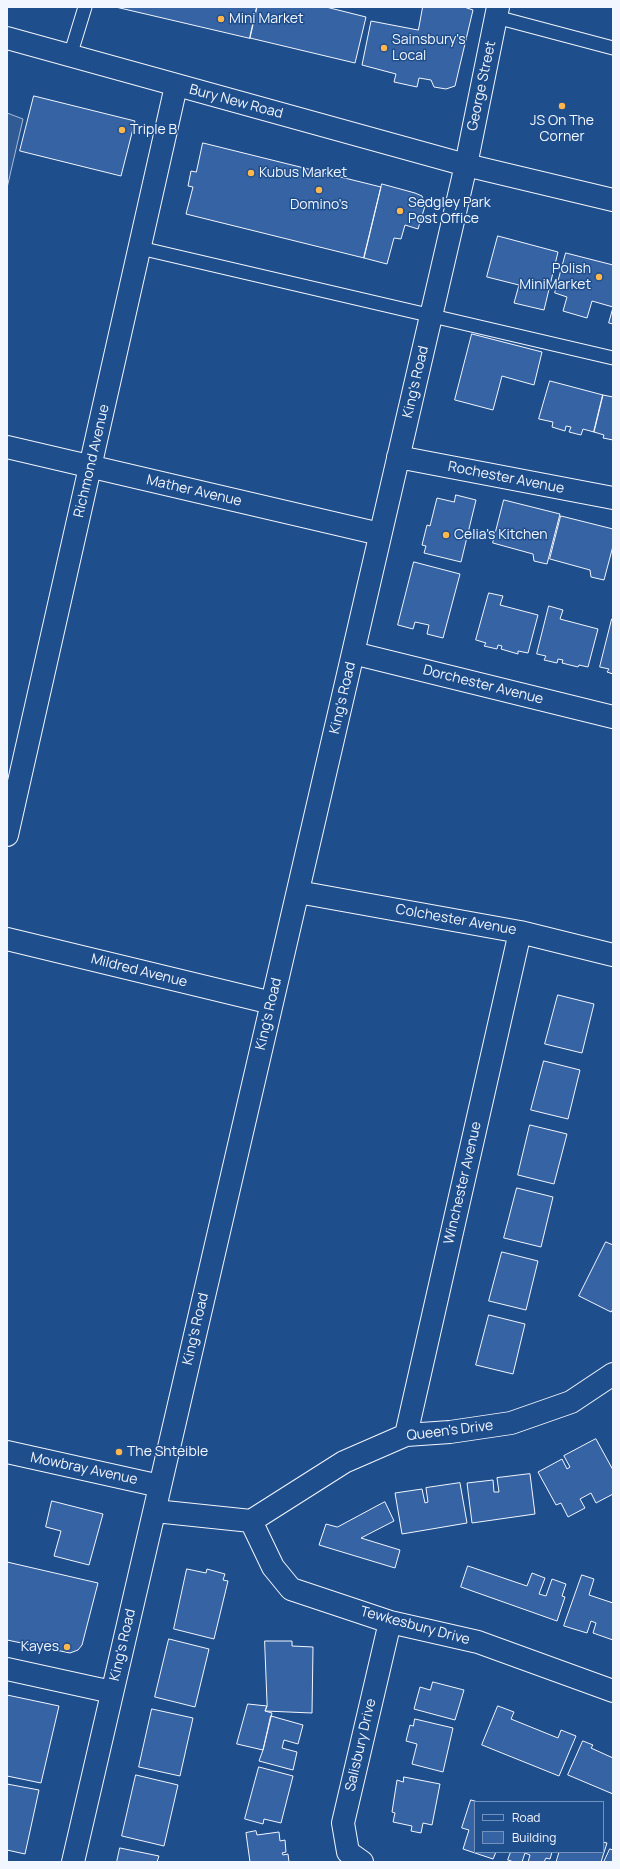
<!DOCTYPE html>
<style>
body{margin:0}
#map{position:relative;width:620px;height:1869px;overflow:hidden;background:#1f4e8c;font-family:Manrope,sans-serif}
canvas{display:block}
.frame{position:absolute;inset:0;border:8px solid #f2f6ff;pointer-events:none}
.legend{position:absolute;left:474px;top:1801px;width:130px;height:52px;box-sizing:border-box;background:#1f4e8c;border:1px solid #7391ba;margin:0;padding:5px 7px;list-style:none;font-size:12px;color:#f2f6ff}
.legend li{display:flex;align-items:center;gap:8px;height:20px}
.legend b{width:20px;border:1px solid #7391ba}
</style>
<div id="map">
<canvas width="620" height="1869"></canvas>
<div class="frame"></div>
<ul class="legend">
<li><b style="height:5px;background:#1f4e8c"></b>Road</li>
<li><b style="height:11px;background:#3563a3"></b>Building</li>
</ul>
</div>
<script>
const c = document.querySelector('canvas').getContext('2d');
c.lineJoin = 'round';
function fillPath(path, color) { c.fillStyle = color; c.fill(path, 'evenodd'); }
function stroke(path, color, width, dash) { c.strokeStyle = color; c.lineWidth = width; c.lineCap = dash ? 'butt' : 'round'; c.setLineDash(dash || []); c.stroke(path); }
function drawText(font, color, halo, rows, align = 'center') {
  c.font = font + ' Manrope,sans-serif'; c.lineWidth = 3; c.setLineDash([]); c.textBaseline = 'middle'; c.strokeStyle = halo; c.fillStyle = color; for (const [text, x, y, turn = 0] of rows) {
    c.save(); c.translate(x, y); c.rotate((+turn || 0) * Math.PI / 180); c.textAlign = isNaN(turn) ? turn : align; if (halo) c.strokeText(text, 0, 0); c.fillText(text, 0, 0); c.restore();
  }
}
const parking = new Path2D(`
 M7,113L23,119L7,188Z`);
const building = new Path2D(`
 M116,7H257L250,38Z
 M257,7H326L366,17L355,63L250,38Z
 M423,7H464L473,10L455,86L446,89L434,87L431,80L419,78L417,87L394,82L396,74L362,65L371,21L418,30Z
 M34,96L135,121L121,176L20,151Z
 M203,143L381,187L364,258L186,214L193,187L188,186L191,171L196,172Z
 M382,184L415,193L422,196L425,206L418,229L405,225L401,239L394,238L387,264L364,258Z
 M498,236L558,252L544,310L514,303L519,285L487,277Z
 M566,253L613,265V307L592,301L587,318L563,311L567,297L555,293Z
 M613,308V324L609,323Z
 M472,334L542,352L534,385L502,376L493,410L455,400Z
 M550,381L603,395L594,432L583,429L581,435L569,432L571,427L566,426L565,431L552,427L553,422L539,419Z
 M603,395L613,397V440L603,438L604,435L594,432Z
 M456,495L476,500L461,562L424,553L426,546L422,545L427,525L430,526L437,498L454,502Z
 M504,500L560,514L547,564L534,561L533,554L493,543Z
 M561,516L613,529V546L604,580L591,577L590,570L550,559Z
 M414,562L460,574L443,638L427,634L429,625L415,622L413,629L398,625Z
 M489,593L503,596L500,605L538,615L528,653L518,651V654L501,649L502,646L498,645L497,649L484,646L486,643L476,640Z
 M549,606L563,610L560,619L598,629L588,667L579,665L578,667L562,663L563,660L558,659L557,663L544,660L546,656L537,654Z
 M612,619H613V674L607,672L609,669L600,667Z
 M558,995L594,1004L582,1053L545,1044Z
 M544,1061L580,1070L568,1119L531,1110Z
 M530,1125L567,1134L554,1184L518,1175Z
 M517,1188L553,1197L541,1247L504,1238Z
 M606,1242L613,1245V1309L611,1312L579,1296Z
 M502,1252L538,1261L526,1310L489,1301Z
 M489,1315L525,1324L513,1374L476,1365Z
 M596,1439L613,1470V1494L596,1503L591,1493L580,1499L585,1508L568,1517L561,1503L556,1505L538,1472L562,1459L567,1469L570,1467L564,1456Z
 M530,1474L535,1514L472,1523L467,1483L493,1480L494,1492H499L497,1478Z
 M460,1483L467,1523L402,1534L395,1493L422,1489L425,1503L428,1502L426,1488Z
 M52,1501L103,1514L89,1565L54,1556L61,1531L46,1527Z
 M385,1502L394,1521L361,1538L400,1550L395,1568L319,1545L326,1524L337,1527Z
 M7,1562L98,1583L82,1645L78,1650L70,1653L7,1640Z
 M468,1566L527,1586L532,1573L545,1578L539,1594L546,1596L552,1579L566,1584L562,1596L565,1597L557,1621L461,1587Z
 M187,1569L206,1573L207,1569L225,1574L223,1580L228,1581L214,1639L174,1629Z
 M582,1575L594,1579L589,1595L613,1603V1640L593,1633L596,1623L591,1621L587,1633L564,1626Z
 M169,1639L209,1649L195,1707L155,1697Z
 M265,1641H292V1646L313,1647L312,1713L265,1711L267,1706Z
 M433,1682L464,1690L455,1720L414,1709L420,1687L430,1690Z
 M7,1695L59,1706L41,1783L7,1776Z
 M248,1704L267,1706L265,1711L272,1713L263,1750L237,1744Z
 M498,1706L514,1712L511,1719L558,1738L561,1730L576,1736L559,1776L482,1745Z
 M152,1709L193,1718L180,1776L139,1767Z
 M271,1716L303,1725L298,1744L284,1740L282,1748L297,1752L293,1770L259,1761L263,1750Z
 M415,1719L453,1728L443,1772L412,1764L417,1744L406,1741L410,1725L413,1726Z
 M583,1741L593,1745L591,1748L613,1758V1794L568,1775Z
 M259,1767L293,1776L281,1823L264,1819L263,1824L245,1819Z
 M136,1775L178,1785L164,1846L122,1836Z
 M404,1777L440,1784L432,1825L423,1823L421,1833L411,1831L412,1826L393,1822L395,1813L392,1812L397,1780L403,1782Z
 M7,1784L39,1790L25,1854L7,1850Z
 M471,1800L478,1802H475V1852H496L493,1859L463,1849L469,1830L462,1828Z
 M256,1831L257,1835L279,1832L280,1841L285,1840L286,1852L282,1853L283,1855L288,1854L289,1862H250L246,1833Z
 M603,1842L607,1843L601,1862H556L559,1852H603Z
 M120,1848L159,1856L157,1862H117Z
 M610,1849L613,1850V1862H604Z
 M511,1852H552L550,1859L546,1858L544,1862H528L530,1855L525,1853L522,1862H514L508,1860Z`);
const service = new Path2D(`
 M496,17L613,48
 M70,56L85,7
 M140,248L613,358`);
const minor = new Path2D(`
 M7,447L380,534
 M398,457L613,498
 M353,653L613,717
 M7,835L176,86
 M298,892L520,932L613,955
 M7,939L272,1003
 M406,1435L520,932
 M7,1452L160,1486
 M155,1511L251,1521L344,1462L406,1435L450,1432L511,1423L571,1402L613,1374
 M251,1521L273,1567L291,1589L390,1622L478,1642L613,1691
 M7,1669L112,1692
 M73,1862L466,165L498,7
 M362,1862L348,1852L343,1823L390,1622`);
const trunk = new Path2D(`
 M7,38L466,165L613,200`);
const markers = [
 [221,19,4,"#ffb74d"],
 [384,48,4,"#ffb74d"],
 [562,106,4,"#ffb74d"],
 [122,130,4,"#ffb74d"],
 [251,173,4,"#ffb74d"],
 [319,190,4,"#ffb74d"],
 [400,211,4,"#ffb74d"],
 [599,277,4,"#ffb74d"],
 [446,535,4,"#ffb74d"],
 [119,1452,4,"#ffb74d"],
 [67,1647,4,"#ffb74d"]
];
const poiNames = [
 ["Mini Market",229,19],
 ["Sainsbury's",392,40],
 ["Local",392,56],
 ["JS On The",562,121,"center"],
 ["Corner",562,137,"center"],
 ["Triple B",130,130],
 ["Kubus Market",259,173],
 ["Sedgley Park",408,203],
 ["Post Office",408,219],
 ["Domino's",319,205,"center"],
 ["Polish",591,269,"right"],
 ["MiniMarket",591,285,"right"],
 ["Celia's Kitchen",454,535],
 ["The Shteible",127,1452],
 ["Kayes",59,1647,"right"]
];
const streetNames = [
 ["George Street",482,86,-78],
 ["Bury New Road",236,102,15],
 ["King's Road",416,382,-77],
 ["Richmond Avenue",92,461,-77],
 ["Rochester Avenue",506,478,11],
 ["Mather Avenue",194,491,13],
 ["Dorchester Avenue",483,685,14],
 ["King's Road",343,698,-77],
 ["Colchester Avenue",456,920,10],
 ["Mildred Avenue",139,971,14],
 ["King's Road",269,1014,-77],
 ["Winchester Avenue",463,1183,-77],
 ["King's Road",196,1329,-77],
 ["Queen's Drive",450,1431,-7],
 ["Mowbray Avenue",84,1469,12],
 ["Tewkesbury Drive",415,1626,15],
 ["King's Road",123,1645,-77],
 ["Salisbury Drive",361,1745,-77]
];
fillPath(parking, '#305b95');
stroke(parking, '#a8bbd7', 1);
fillPath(building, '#3563a3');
stroke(building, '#f2f6ff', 1);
stroke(service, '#f2f6ff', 15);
stroke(minor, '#f2f6ff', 24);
stroke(trunk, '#f2f6ff', 24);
stroke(service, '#1f4e8c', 13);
stroke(minor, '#1f4e8c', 22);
stroke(trunk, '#1f4e8c', 22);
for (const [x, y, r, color] of markers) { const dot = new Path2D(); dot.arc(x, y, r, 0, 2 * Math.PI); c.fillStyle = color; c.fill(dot); stroke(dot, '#1f4e8c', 1.5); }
drawText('14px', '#f2f6ff', '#1f4e8c', poiNames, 'left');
drawText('14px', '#f2f6ff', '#1f4e8c', streetNames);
</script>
